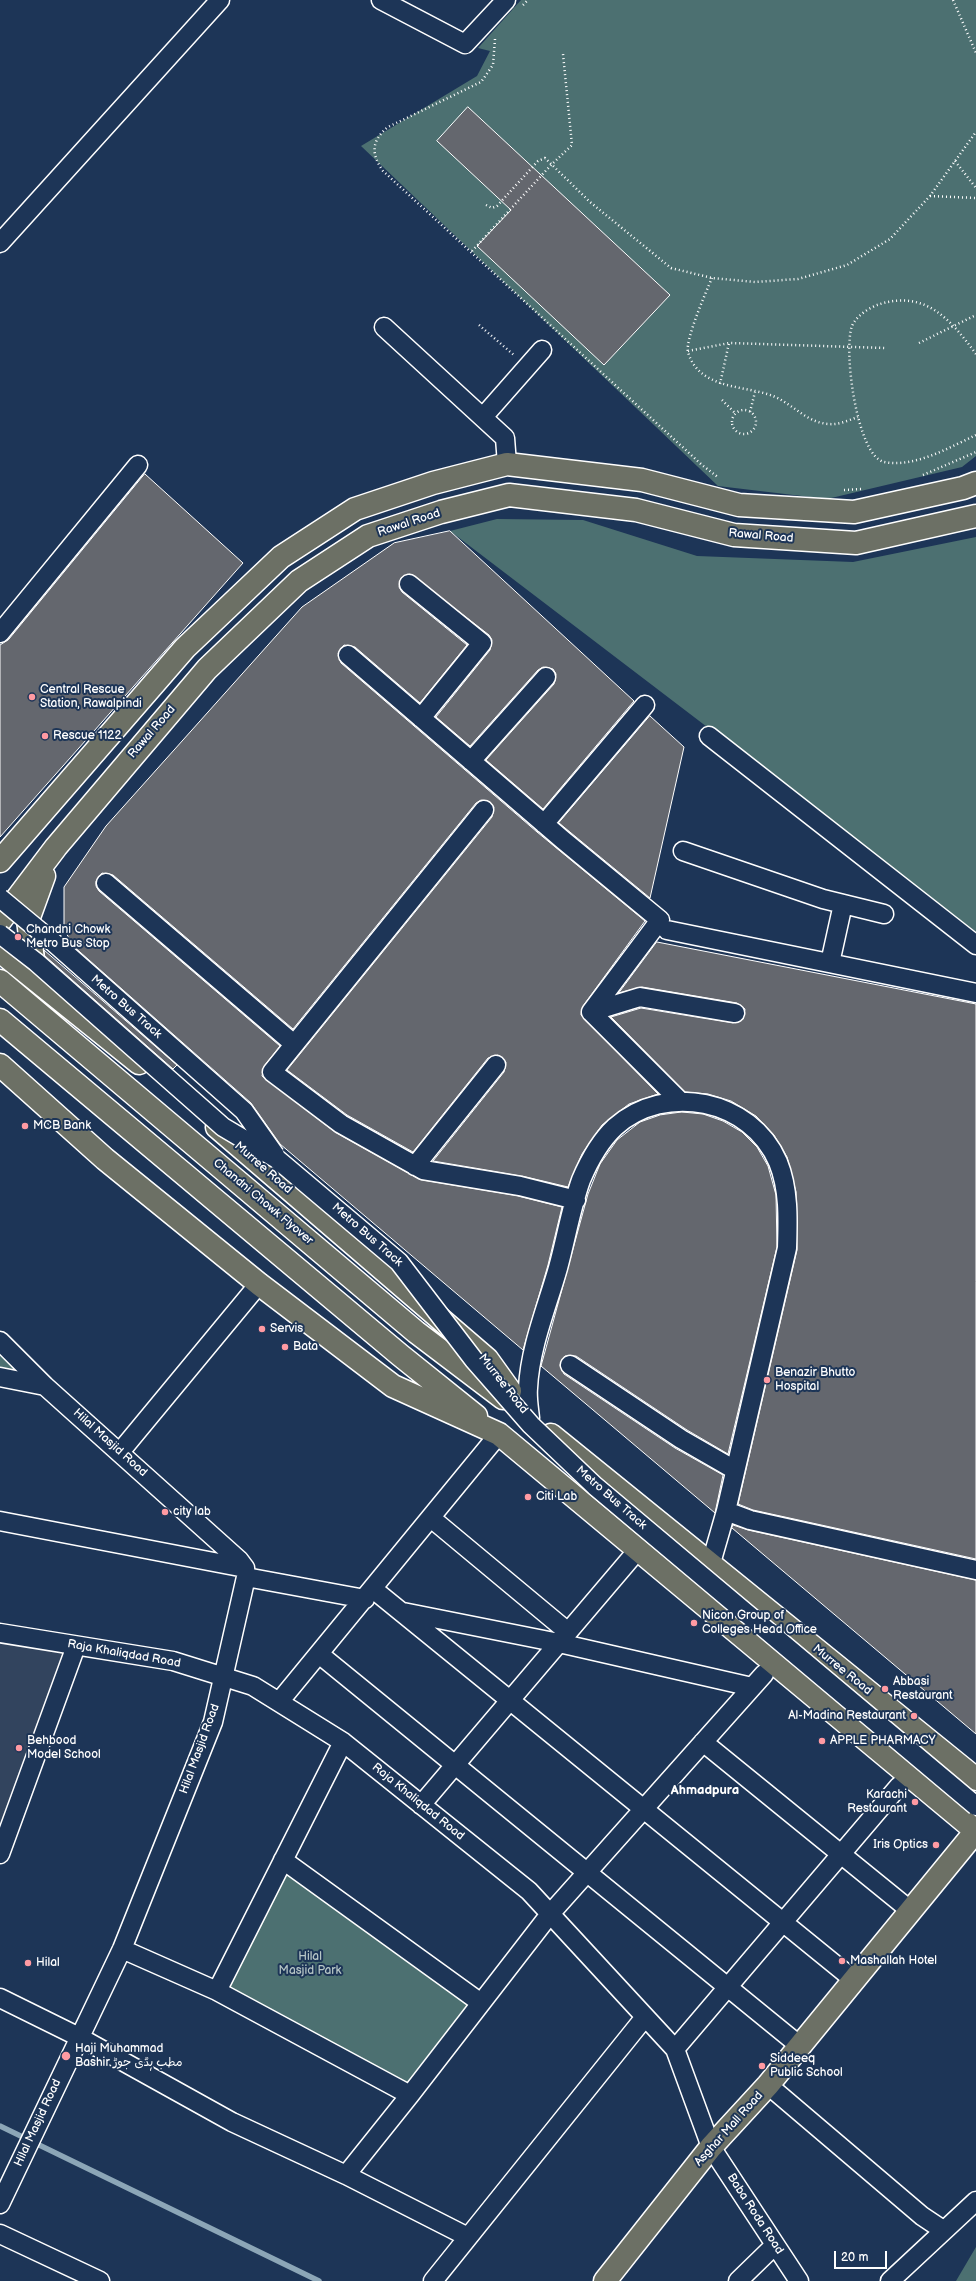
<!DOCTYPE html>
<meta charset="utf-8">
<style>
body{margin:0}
#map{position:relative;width:976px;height:2281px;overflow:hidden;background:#1d3557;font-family:"Balsamiq Sans",sans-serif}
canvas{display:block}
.scale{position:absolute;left:834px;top:2251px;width:53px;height:18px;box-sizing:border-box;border:2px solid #fff;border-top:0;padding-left:5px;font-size:12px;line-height:14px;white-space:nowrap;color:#fff;-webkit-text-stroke:3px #1d3557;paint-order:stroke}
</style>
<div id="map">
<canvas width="976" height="2281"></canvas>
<div class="scale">20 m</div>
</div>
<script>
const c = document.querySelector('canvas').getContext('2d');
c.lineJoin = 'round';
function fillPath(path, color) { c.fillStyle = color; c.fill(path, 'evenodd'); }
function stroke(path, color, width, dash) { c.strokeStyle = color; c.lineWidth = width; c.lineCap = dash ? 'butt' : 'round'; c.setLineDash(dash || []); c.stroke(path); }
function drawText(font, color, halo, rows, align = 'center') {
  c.font = font + ' "Balsamiq Sans","Playpen Sans Arabic",sans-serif'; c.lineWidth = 4; c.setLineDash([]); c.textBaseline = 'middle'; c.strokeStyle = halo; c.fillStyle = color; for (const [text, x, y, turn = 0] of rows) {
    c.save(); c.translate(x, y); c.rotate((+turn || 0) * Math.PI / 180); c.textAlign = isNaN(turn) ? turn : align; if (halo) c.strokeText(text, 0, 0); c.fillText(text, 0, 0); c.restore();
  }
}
const built = new Path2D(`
 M0,1633L76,1646L0,1850Z`);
const green = new Path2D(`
 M521,0H976V456L962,467L827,499L718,486L361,146L477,76L490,51L478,48Z
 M497,519L583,520L697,556L853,562L976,537V932L450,531Z
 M0,1344L45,1386L0,1378Z
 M283,1860L481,2003L410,2095L217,1991Z
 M976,2247V2281H956Z`);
const stream = new Path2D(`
 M0,2126L319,2281`);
const building = new Path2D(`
 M468,107L670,295L604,365L477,246L511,210L437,141Z
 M145,474L243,563L0,837V645L8,640Z
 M450,531L634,701L543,809L486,760L554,684L556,674L553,669L543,667L538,670L470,746L436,717L490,650L492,640L489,635L410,574L401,578L399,587L402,592L467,645L420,703L355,647L344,645L338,653L341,663L537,832L645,921L583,1006L581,1015L658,1094L629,1104L602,1125L582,1154L568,1187L522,1176L433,1161L504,1072L506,1062L498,1055L488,1058L413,1152L347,1115L287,1070L492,817L494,807L490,802L481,800L476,803L293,1029L113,875L102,873L96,881V886L99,891L280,1046L264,1066L262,1076L335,1132L421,1180L518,1196L562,1207L548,1265L523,1350L280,1144L251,1103L72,945L64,928V887L106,826L302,607L394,543Z
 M650,716L684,747L650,898L559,823Z
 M657,942L976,1004V1559L753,1510L738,1504L797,1250L796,1192L787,1157L774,1135L756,1116L731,1101L708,1094L685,1092L611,1017L641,1008L733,1023L743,1019L745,1009L737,1003L642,987L619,993Z
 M44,950L177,1065L173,1069L45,956Z
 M682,1112L703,1114L723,1121L742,1132L757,1147L768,1166L776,1195L777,1247L728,1454L687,1430L576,1356H565L560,1365L564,1374L675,1448L723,1475L715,1513L541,1366L588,1194L600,1164L617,1140L640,1122L660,1115Z
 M733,1525L748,1530L976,1580V1734L732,1528Z`);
const path = new Path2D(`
 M953,0L976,53
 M523,5L528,0
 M495,39L493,65L481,82L388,127C371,141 371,154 383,171L702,465L719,478
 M955,161L976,188
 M930,196L976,198
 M486,205L492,208L497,206L538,161L545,158L590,202L671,268L712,278L755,282L798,279L847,265L890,239L930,196L976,132
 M472,251L552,164L572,145L563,54
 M712,278C706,292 685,340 688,352C699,390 745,385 773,396C793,404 807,423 829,424C839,425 849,420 858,417
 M479,325L515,356
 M919,343L976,315
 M688,351L729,343L886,348
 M976,354C951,320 926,290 880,304C870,307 856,316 852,326C843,350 857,456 884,462C915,468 950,447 976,435
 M720,384L729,343
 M722,400L736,414
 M732 422a12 12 0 1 1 24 0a12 12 0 1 1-24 0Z
 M750,412L755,392
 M923,475L976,452
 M844,490L861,489`);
const minor = new Path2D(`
 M381,0L465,44L506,0
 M0,243L220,0
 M384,327L505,438L507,464
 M483,417L542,350
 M409,584L482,643L421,718
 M0,633L138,465
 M348,655L563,840L660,920L591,1012L680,1101
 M709,736L976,945
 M471,761L546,677
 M484,810L272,1072L341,1124L423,1170L520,1186L576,1200
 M544,824L645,705
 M683,851L823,899L884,914
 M106,883L294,1044
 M667,930L976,993
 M830,963L843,904
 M591,1012L640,997L735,1013
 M415,1166L496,1065
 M0,1341L45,1386L239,1560L245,1568L246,1577L213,1722L122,1949L0,2204
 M570,1365L681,1439L735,1470
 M0,1377L45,1386
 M530,1418C529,1408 527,1398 528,1388C530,1347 547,1307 558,1268C566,1239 571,1208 581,1180C589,1161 600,1141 615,1127C665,1082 751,1099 778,1162C789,1189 788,1219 787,1248L726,1511L711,1563
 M120,1452L259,1284
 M726,1511L750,1520L976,1570
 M431,1518L568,1632
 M0,1521L245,1568
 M246,1577L365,1599
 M373,1589L854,1980
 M403,1612L559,1643L752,1687
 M0,1633L173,1661L253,1686L343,1742L529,1891L675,2049L711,2147L799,2281
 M319,1654L800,2046
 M279,1702L499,1434
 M703,1742L911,1911
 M421,1805L631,1558
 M0,1854L76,1646
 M283,1860L481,2003
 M122,1949L217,1991L410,2095
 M217,1991L343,1742
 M0,1998L79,2037L232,2122L346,2175L410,2095L550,1914L764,1674
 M675,2049L899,1786
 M768,2085L922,2216L943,2230
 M346,2175L468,2237
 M0,2234L100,2281
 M433,2281L645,2017
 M738,2281L775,2245
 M890,2281L976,2201`);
const major = new Path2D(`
 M0,861L185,648L281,557L355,509L433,483L507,464L642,480L739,505L854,512L963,488L976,483
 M0,921L56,847L207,669L299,581L368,536L441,512L509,495L636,510L734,535L856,543L976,516
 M0,951L139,1063
 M35,976L28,920L44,876
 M0,981L416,1332L503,1398
 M0,1020L400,1355L476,1416
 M0,1065L105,1159L259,1284L393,1386L499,1434L976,1831
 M217,1127L487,1359L510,1391
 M551,1435L976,1779
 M605,2281L711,2147L768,2085L976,1831`);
const minorBridge = new Path2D(`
 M0,898L53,942L244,1111L275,1155
 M0,934L36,962L223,1127L277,1159L399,1262L474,1360L531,1425L595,1486L976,1806`);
const markers = [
 [32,697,4,"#ff9aa2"],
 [45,736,4,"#ff9aa2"],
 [18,937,4,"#ff9aa2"],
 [25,1126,4,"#ff9aa2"],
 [262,1329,4,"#ff9aa2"],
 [285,1347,4,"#ff9aa2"],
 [767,1380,4,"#ff9aa2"],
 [528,1497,4,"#ff9aa2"],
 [165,1512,4,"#ff9aa2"],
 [694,1623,4,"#ff9aa2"],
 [885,1689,4,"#ff9aa2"],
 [914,1716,4,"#ff9aa2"],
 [822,1741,4,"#ff9aa2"],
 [19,1748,4,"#ff9aa2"],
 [915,1802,4,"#ff9aa2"],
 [936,1845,4,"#ff9aa2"],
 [842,1961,4,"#ff9aa2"],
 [28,1963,4,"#ff9aa2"],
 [66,2056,5,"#ff9aa2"],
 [762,2066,4,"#ff9aa2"]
];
const streetNames = [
 ["Rawal Road",409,523,-18],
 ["Rawal Road",761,536,5],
 ["Rawal Road",152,732,-49],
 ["Metro Bus Track",126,1007,41],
 ["Murree Road",263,1168,41],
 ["Chandni Chowk Flyover",263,1202,40],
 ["Metro Bus Track",367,1235,41],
 ["Murree Road",503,1384,52],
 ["Hilal Masjid Road",110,1443,42],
 ["Metro Bus Track",611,1498,41],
 ["Raja Khaliqdad Road",124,1654,10],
 ["Murree Road",842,1670,39],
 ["Hilal Masjid Road",200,1749,-70],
 ["Raja Khaliqdad Road",418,1802,39],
 ["Hilal Masjid Road",38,2123,-65],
 ["Asghar Mall Road",729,2129,-48],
 ["Baba Roda Road",755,2214,57]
];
const poiNames = [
 ["Central Rescue",40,690],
 ["Station, Rawalpindi",40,704],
 ["Rescue 1122",53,736],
 ["Chandni Chowk",26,930],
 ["Metro Bus Stop",26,944],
 ["MCB Bank",33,1126],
 ["Servis",270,1329],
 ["Bata",293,1347],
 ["Benazir Bhutto",775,1373],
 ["Hospital",775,1387],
 ["Citi Lab",536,1497],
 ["city lab",173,1512],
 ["Nicon Group of",702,1616],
 ["Colleges Head Office",702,1630],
 ["Abbasi",893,1682],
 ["Restaurant",893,1696],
 ["Al-Madina Restaurant",906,1716,"right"],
 ["Behbood",27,1741],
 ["Model School",27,1755],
 ["APPLE PHARMACY",830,1741],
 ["Karachi",907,1795,"right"],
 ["Restaurant",907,1809,"right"],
 ["Iris Optics",928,1845,"right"],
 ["Mashallah Hotel",850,1961],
 ["Hilal",36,1963],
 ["Haji Muhammad",75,2049],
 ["Bashir مطب ہڈی جوڑ",75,2063],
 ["Siddeeq",770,2059],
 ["Public School",770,2073]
];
const parkNames = [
 ["Hilal",310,1957],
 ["Masjid Park",310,1971]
];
const neighbourhoodNames = [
 ["Ahmadpura",705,1791]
];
fillPath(built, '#32445e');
fillPath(green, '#4c7071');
stroke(stream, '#8ca6b7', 5.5);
fillPath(building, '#64676e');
stroke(building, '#fff', 1);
stroke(minor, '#fff', 21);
stroke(major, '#fff', 25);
stroke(path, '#fff', 2.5, [1, 3]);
stroke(minor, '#1d3557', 18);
stroke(major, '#6c7065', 22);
stroke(minorBridge, '#fff', 21, []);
stroke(minorBridge, '#1d3557', 18);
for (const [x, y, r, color] of markers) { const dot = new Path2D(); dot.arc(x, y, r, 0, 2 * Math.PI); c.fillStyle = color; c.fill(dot); stroke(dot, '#1d3557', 1.5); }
drawText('12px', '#fff', '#1d3557', streetNames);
drawText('12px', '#fff', '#1d3557', poiNames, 'left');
drawText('12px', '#b7c6c6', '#1d3557', parkNames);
drawText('bold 13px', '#fff', '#1d3557', neighbourhoodNames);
</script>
